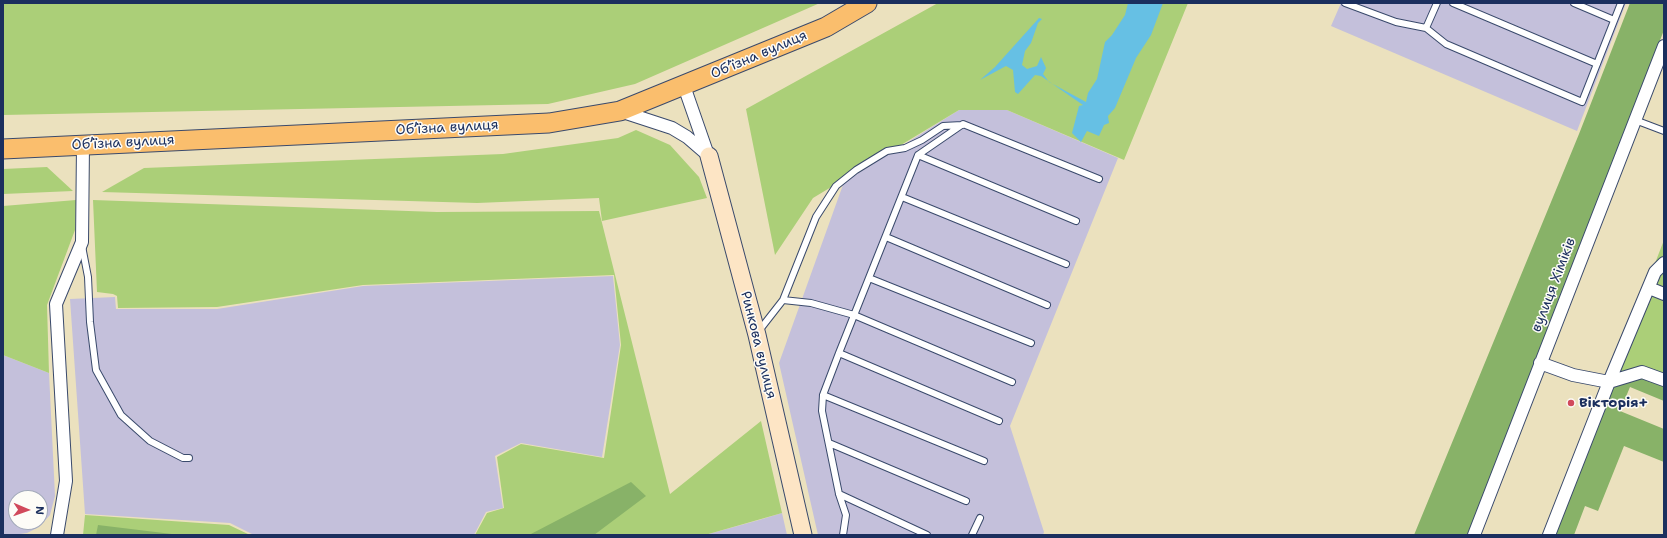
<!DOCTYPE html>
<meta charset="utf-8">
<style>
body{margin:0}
#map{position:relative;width:1667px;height:538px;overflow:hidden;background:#ebe1be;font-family:"Shantell Sans",sans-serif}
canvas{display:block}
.frame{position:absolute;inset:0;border:4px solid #1b2f5e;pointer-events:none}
.north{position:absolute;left:8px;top:490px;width:40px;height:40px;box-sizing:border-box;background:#fdfcf7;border:1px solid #a3aaba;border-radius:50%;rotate:92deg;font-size:11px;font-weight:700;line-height:16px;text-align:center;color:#1b2f5e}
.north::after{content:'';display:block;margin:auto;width:14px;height:18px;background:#d1495b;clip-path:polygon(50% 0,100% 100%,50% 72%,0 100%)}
</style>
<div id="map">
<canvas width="1667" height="538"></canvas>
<div class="frame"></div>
<div class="north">N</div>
</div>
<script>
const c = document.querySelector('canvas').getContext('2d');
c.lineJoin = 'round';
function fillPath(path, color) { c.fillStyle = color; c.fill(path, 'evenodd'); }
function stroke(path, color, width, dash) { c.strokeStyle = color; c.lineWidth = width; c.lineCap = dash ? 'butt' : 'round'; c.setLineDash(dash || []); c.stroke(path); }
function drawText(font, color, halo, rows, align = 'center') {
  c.font = font + ' "Shantell Sans",sans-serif'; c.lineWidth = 3; c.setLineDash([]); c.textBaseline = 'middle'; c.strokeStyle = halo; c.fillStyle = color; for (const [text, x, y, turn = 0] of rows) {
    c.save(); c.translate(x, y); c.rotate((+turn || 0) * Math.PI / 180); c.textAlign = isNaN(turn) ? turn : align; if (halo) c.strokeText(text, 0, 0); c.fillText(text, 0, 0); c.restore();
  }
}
const industrial = new Path2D(`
 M1341,3H1626L1577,131L1331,26Z
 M959,110H1007L1118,158L1010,426L1044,532L1043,535H818L779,363L844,182Z
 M613,276L620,345L602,457L521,443L495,456L503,508L486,512L474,535H254L230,523L85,514L70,299L115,297L116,309H217L363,286Z
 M3,355L49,373L55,496L50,515L39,527L27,533L13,535H3ZM16,498H40V522H16Z
 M782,513L787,535H705L759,520Z`);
const green = new Path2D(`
 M3,3H820L635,84L548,104L3,115Z
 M938,3H1188L1124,160L1007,110H959L813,198L775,255L746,109Z
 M636,130L670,145L699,177L707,198L602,221L599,198L477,203L102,192L144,168L503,154L618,138Z
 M47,167L73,191L3,194V169Z
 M76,200L75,230L47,305L49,373L3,355V206Z
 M93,200L437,212L599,211L670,494L761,421L782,513L705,535H475L487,513L504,508L497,457L521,444L604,458L621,345L614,275L363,285L217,307L118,308L117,296L113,294L97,292Z
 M1664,240V380L1609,382Z
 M85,515L229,525L250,535H83Z`);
const forest = new Path2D(`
 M1630,3H1664V30L1469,535H1414L1579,134Z
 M1642,372L1664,380V401L1630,387L1620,411L1664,429V462L1624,446L1598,511L1585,506L1574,535H1549L1609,382Z
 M631,482L646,496L594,535H529Z
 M98,525L180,535H96Z`);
const water = new Path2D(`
 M1128,3H1163L1151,35L1136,58L1115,108L1108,116L1109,123L1104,125L1099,136L1087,131L1081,142L1072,133L1079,106L1083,105L1041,76L1035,75L1018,94L1015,92L1013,70L1006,66L980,80L995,67L1039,18L1042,19L1038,23L1031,43L1025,51L1022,65L1027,69L1037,66L1041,57L1046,68L1043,74L1049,82L1086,102L1088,93L1097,79L1105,42L1112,35L1125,15Z`);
const service = new Path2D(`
 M1345,3L1396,22L1426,28
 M1437,3L1426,28L1446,44L1582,102L1621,3
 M1453,3L1597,64
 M1574,3L1614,20
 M1635,120L1664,131
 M918,155L1076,221
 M902,197L1066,264
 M886,237L1047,305
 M82,246L88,277L90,322L96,370L121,415L150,441L183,458H189
 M869,278L1031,343
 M783,300L816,217L836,186L856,170L887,151L905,148L922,140L943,126L962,125
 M758,332L783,300L811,303L854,315L1012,382
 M839,353L999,421
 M823,395L984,461
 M829,443L966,501
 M839,494L927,535
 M843,535L846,515L839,494L822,411L823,395L839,353L918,155L963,124L1099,179
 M972,535L980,518`);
const minor = new Path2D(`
 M684,86L708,155
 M620,111L672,128L687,137L709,156
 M1649,288L1664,294
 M1540,363L1573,375L1609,382L1642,372L1664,380
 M57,535L66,481L56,304L82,242L83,145
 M1474,535L1664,46
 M1549,535L1609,382L1655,272L1664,263`);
const secondary = new Path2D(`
 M709,156L757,335L803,535`);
const primary = new Path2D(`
 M3,149L549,123L620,111L826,27L867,3`);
const markers = [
 [1571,403,4,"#d1495b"]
];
const streetNames = [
 ["Обʼїзна вулиця",759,55,-23],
 ["Обʼїзна вулиця",447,128,-3],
 ["Обʼїзна вулиця",123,143,-3],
 ["вулиця Хіміків",1554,285,-69],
 ["Ринкова вулиця",758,345,76]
];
const poiNames = [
 ["Вікторія+",1579,403]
];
fillPath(industrial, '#c4c0db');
fillPath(green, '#abcf78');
fillPath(forest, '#88b268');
fillPath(water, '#66c0e4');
stroke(service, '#3a4a6c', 8);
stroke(minor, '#3a4a6c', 14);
stroke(secondary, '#3a4a6c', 19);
stroke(primary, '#3a4a6c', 21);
stroke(service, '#fff', 6);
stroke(minor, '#fff', 12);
stroke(secondary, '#fde5c5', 17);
stroke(primary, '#fabe6d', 19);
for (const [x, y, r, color] of markers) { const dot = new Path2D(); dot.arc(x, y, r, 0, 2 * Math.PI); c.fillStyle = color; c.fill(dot); stroke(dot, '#fdfcf7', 1.5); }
drawText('14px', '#1b2f5e', '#fdfcf7', streetNames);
drawText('bold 14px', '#1b2f5e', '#fdfcf7', poiNames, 'left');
</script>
